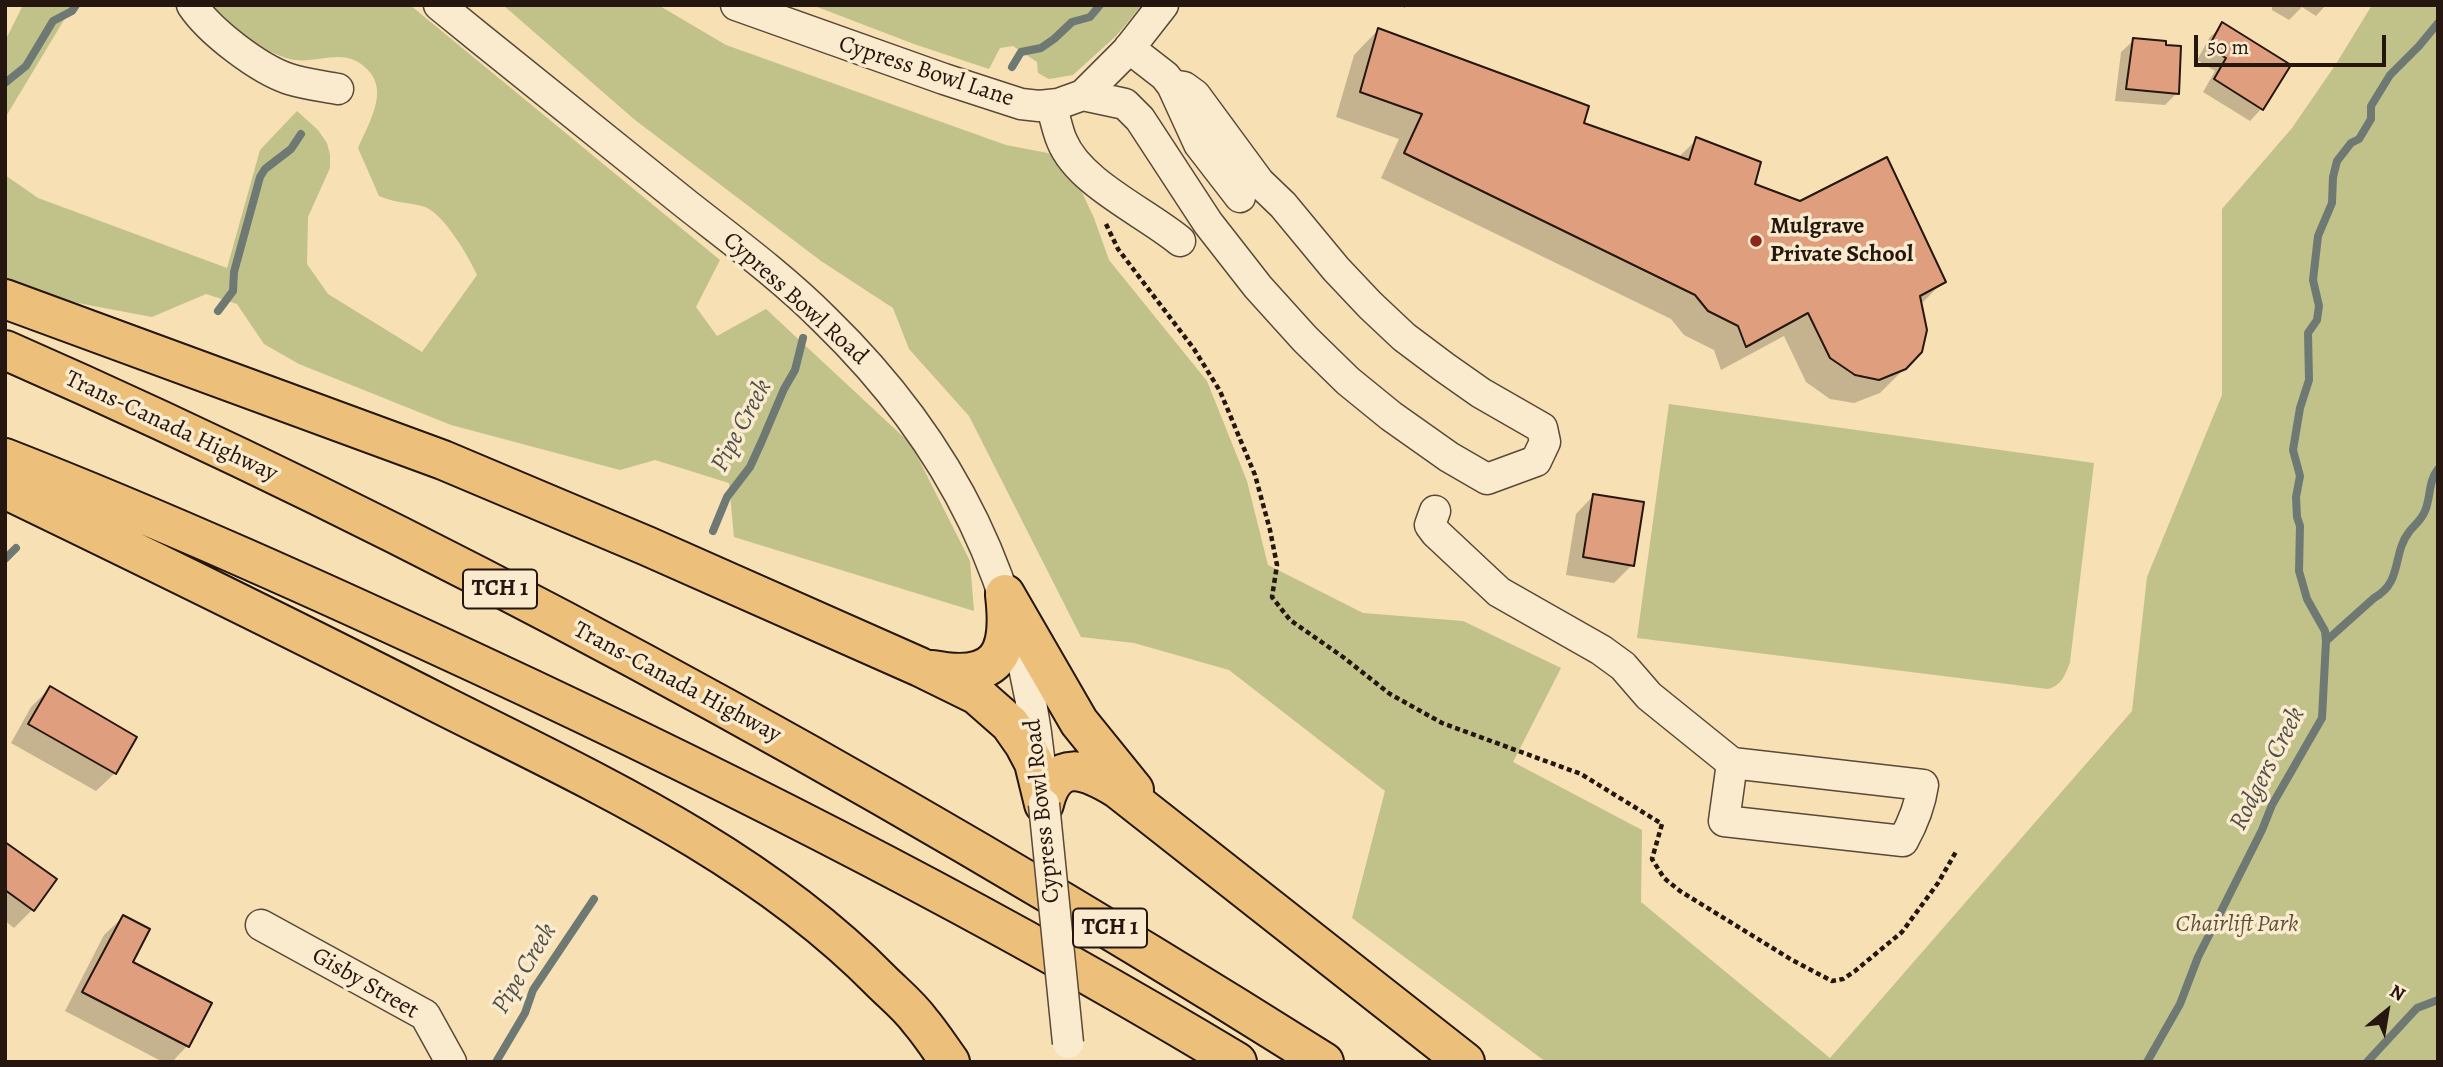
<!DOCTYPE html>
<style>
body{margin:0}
#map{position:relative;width:2443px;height:1067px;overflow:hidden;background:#f7e0b4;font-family:Alegreya,serif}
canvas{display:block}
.frame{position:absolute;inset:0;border:7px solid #25160f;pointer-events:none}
.north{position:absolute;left:2352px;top:976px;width:70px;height:70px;-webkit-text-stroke:5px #faebce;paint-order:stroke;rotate:30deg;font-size:19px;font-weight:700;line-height:28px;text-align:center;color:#25160f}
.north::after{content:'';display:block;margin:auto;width:24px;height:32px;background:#25160f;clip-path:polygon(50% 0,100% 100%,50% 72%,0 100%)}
.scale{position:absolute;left:2194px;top:35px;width:192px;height:32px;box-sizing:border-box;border:4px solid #25160f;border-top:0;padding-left:9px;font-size:21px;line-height:24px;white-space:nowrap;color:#25160f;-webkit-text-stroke:5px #faebce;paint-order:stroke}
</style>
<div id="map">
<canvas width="2443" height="1067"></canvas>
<div class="frame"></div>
<div class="north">N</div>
<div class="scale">50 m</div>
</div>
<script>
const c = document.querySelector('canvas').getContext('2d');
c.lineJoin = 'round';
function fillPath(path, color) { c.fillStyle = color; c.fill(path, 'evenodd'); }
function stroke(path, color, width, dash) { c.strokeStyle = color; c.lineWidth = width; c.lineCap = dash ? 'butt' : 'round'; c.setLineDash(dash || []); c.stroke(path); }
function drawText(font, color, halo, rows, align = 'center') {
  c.font = font + ' Alegreya,serif'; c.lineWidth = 7; c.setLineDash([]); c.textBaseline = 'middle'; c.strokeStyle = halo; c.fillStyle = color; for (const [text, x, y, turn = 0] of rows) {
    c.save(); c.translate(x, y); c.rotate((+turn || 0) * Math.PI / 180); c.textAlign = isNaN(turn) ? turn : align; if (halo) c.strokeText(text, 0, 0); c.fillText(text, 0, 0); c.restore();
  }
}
const green = new Path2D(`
 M23,5H73L5,118V41Z
 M212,5H410L720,260L696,307L717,336L766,309L911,444L970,561L974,611L734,537L729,483L655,460L620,470L451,425L299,364L264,344L237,304L206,294L152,317L46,297L5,281V175L38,198L227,268L260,150L297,111L318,130L327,143L330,155V168L308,217L307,264L328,294L422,352L477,275C469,257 442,210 422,206C406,202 396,203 379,196L358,148C368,124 390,91 367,69C359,61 350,57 338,57C323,57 306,63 290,59C262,52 231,27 212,5Z
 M503,5H658L726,45L1006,145L1053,154L1078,184L1094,218L1109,260L1207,381L1247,481L1268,565L1363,613L1463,621L1561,668L1513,762L1642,830L1641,902L1830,1058L2132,711L2147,577L2222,395V209L2292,128L2336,64L2372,5H2438V1062H1546L1352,918L1385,791L1229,670L1134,643L1081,637L969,416L909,349L893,308L821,261L635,120Z
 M812,5H1142L1116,36L1073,75L1049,79L1038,73L1037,62L1013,46L1000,48L989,69L914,44Z
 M1669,404L2094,463L2070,662C2065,675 2062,685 2048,689L1637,638Z`);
const shadow = new Path2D(`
 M2272,5H2326L2316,16L2302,7L2289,20L2272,10Z
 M2223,25L2262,108L2250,121L2203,92L2215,71L2197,60L2210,37Z
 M1378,30L1582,124L1678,158L1697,139L1753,185L1944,281L1920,305L1905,368L1880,393L1854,403L1830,399L1806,382L1784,336L1721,370L1714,350L1684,335L1671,319L1381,178L1399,139L1336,117L1354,55Z
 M2134,40L2177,93L2165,105L2115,101L2121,52Z
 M1594,495L1632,565L1614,583L1566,575L1576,514Z
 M50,688L115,773L96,791L11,743L31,707Z
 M5,844L33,909L14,928L5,921Z
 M123,917L131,962L209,1003L187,1046L172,1062H163L65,1011L104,935Z`);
const stream = new Path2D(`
 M1012,67L1021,52L1041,48L1054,39L1072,22L1090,17L1100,5
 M5,83L26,66L53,21L72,11L76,5
 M218,311L233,291L234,272L260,177L265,169L291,149L301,134
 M713,531L727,497L750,467L761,443L784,389L795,370L803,338
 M5,559L16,548
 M2326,641L2325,631L2307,599L2299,571L2300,526L2297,517L2296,497L2300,476L2293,450L2300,408L2309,380L2308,333L2317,320L2319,306L2313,280L2318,236L2332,203L2333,177L2337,161L2351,143L2359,139L2371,119V106L2390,75L2419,46L2438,23
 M496,1062L525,1013L533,990L594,899
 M2147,1062L2180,1004L2198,957L2262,830L2272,805L2322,718L2326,641L2374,598C2403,582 2392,554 2409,532C2414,525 2421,521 2425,511C2431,497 2428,482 2438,469
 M2367,1062L2417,1008L2438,1000`);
const building = new Path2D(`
 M2222,22L2291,65L2263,110L2214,79L2226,58L2208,48Z
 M1378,28L1589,106L1584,123L1689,160L1696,137L1761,162L1755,184L1800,201L1887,157L1946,282L1920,296L1927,330L1922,352L1906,369L1879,380L1855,375L1830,358L1808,313L1746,347L1738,326L1708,311L1695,295L1404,153L1422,114L1360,92Z
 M2133,38L2166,41V45L2181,46L2179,94L2126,89Z
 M1593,494L1644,502L1634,566L1583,557Z
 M50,686L137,737L116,774L28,724Z
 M5,842L57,879L34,911L5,890Z
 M123,915L150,929L133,962L212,1003L189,1047L82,992Z`);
const path = new Path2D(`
 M1405,5L1406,6
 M1106,224L1118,249L1194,349L1220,391L1255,475L1270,530L1277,565L1272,597L1290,620L1343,657L1390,694L1442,723L1581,774L1662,824L1652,859L1664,878L1680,891L1792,960L1832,981L1843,979L1855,971L1902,932L1938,883L1957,850`);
const minor = new Path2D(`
 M192,5C210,32 259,69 289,79C305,84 322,86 338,89
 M439,5C521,72 604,138 686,204C733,241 782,277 824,319C954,445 1021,585 1040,765
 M736,5L944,79L1021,104L1039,106L1058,104L1083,95L1127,51L1163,5
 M1129,48L1165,76L1172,85L1199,144L1240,197
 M1083,95L1125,104L1140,119L1208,223L1258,287L1305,339L1348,381L1391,416L1449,457L1487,479L1536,461L1545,442L1542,428L1481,393L1444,367L1404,337L1370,305L1336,269L1283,205L1259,182L1195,95L1184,87L1172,85
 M1051,105C1055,116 1057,130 1062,141C1079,183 1145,212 1180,241
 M1435,511L1430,525L1436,533L1499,592L1601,650L1623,666L1649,696L1732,763L1923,785C1920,806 1913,823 1903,841L1724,821L1732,763
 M261,925L425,1015L451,1062`);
const highway = new Path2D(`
 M5,299L443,460L647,546L920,667L977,695L1010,724L1024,744L1034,763L1044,804
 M5,350C461,550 903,797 1324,1062
 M5,458C166,521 323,592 480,665C738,785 993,915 1237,1062
 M5,489C152,560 297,631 442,705C597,783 758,856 881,981C894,994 909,1006 920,1021C931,1034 940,1048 950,1062
 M1005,594L1079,722L1134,790
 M932,670C998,682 1012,655 1005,595
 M1044,804C1056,757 1085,769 1118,789L1465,1062`);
const minorBridge = new Path2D(`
 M1044,804L1068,1043`);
const markers = [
 [1756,241,7,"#8f2418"]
];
const shields = [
 [500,589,74],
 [1110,928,74]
];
const shieldNames = [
 ["TCH 1",500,589],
 ["TCH 1",1110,928]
];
const streetNames = [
 ["Cypress Bowl Lane",926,72,18],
 ["Cypress Bowl Road",795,299,42],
 ["Trans-Canada Highway",171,427,25],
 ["Trans-Canada Highway",677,683,28],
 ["Cypress Bowl Road",1043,811,-96],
 ["Gisby Street",365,984,30]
];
const poiNames = [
 ["Mulgrave",1770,227],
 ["Private School",1770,255]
];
const parkNames = [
 ["Chairlift Park",2237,925]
];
const waterNames = [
 ["Pipe Creek",742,426,-62],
 ["Rodgers Creek",2268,769,-63],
 ["Pipe Creek",525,969,-59]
];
fillPath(green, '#c1c18a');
fillPath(shadow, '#0003');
stroke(stream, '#6f7974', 8);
fillPath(building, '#df9e7d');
stroke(building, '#25160f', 2);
stroke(minor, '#5a4838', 33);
stroke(highway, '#25160f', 42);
stroke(path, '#25160f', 4.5, [5, 3.5]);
stroke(minor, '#faebce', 30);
stroke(highway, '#ecc07a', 38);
stroke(minorBridge, '#5a4838', 33, []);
stroke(minorBridge, '#faebce', 30);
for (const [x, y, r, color] of markers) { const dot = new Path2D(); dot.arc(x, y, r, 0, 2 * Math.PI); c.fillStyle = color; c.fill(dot); stroke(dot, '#faebce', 2.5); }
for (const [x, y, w] of shields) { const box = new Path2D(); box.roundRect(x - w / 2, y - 19.5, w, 39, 5); c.fillStyle = '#faebce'; c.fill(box); stroke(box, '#25160f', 2); }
drawText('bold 23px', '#25160f', null, shieldNames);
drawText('24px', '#25160f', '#faebce', streetNames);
drawText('bold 24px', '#25160f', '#faebce', poiNames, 'left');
drawText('italic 24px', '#5c523a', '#faebce', parkNames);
drawText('italic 26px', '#50504a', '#faebce', waterNames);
</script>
